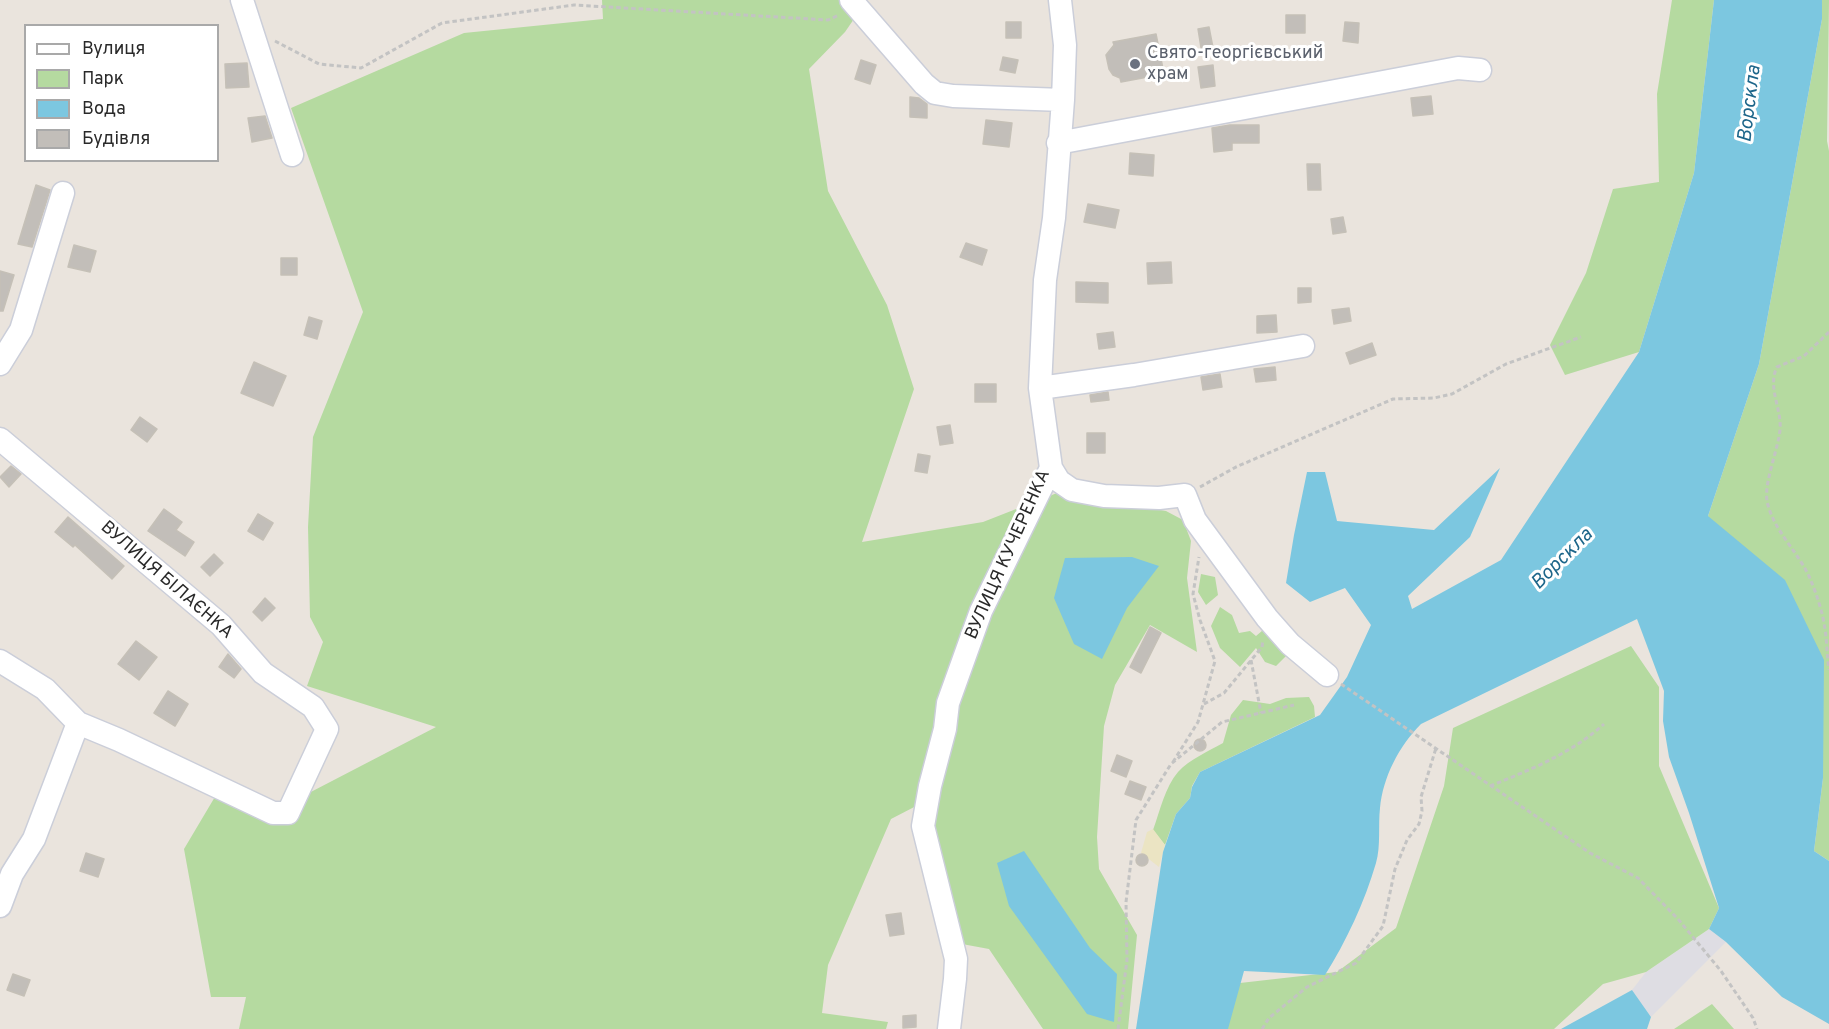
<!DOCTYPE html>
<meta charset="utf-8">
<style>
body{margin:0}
#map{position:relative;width:1829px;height:1029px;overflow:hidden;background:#eae4dd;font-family:Overpass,sans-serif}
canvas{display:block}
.legend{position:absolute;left:24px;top:24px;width:195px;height:138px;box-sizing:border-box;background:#fff;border:2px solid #a9a9a9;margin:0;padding:8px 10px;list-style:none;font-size:18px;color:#292929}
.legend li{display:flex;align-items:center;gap:12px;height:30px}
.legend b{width:30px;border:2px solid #a9a9a9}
</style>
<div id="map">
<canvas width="1829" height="1029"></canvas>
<ul class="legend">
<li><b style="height:8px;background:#fff"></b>Вулиця</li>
<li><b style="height:16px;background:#b5daa0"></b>Парк</li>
<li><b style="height:16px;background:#7cc7e0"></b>Вода</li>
<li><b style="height:16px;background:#c2beb9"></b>Будівля</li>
</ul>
</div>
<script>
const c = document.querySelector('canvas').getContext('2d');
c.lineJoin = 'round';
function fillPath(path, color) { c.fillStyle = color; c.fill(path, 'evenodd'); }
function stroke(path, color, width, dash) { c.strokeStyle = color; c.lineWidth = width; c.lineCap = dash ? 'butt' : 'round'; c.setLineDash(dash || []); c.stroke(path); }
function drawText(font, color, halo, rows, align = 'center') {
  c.font = font + ' Overpass,sans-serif'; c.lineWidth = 6; c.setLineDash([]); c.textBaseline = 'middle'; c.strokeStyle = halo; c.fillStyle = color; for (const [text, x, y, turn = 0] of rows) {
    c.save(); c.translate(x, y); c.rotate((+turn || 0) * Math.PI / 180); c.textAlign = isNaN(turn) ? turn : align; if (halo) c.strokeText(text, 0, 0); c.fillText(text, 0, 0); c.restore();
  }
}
const industrial = new Path2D(`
 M1709,929L1726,942L1651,1017L1632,990L1646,972Z`);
const green = new Path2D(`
 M602,0H867L845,32L809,69L828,191L887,305L914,389L862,542L983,522L1057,493L1166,511L1183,520L1191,541L1187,578L1197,652L1150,625L1115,685L1104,726L1097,837L1099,869L1137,935L1128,1029H1043L989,949L962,944L920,804L891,819L828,965L822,1013L888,1022L886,1029H239L246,997H211L184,849L222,785L280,808L436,727L307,686L323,642L310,617L308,527L313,437L363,312L291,108L464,33L603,19Z
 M1672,0H1714L1694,173L1639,352L1565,375L1550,345L1586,273L1613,189L1659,182L1657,94Z
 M1822,0H1829L1827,141L1829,151V861L1814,851L1823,778L1708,516L1759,364L1822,19Z
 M1201,574L1215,577L1218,595L1206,605L1198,592Z
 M1220,607L1232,615L1239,633L1250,631L1256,636L1269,625L1287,655L1276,666L1265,662L1256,648L1240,667L1220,648L1211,626Z
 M1631,646L1659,687V766L1719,908L1709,929L1646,972L1603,984L1554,1029H1224L1240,983L1337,972L1396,928L1444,786L1453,728Z
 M1309,697L1314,706L1315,717L1200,772L1192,786L1190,798L1176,814L1165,845L1153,830C1160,811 1165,787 1178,772C1190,759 1209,751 1223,743L1231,715L1243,700L1270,704L1286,698Z
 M1712,1004L1734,1029H1674Z`);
const sand = new Path2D(`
 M1153,829L1165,845L1159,867L1141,853L1147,832Z`);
const water = new Path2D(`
 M1714,0H1822V19L1759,364L1708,516L1785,580L1824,660L1823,778L1814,851L1829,861V1024L1782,997L1726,942L1709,929L1719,908L1689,813L1669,757L1663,721L1664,691L1637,619L1421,724C1399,746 1383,777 1380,808C1378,826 1381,846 1376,863C1365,901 1346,942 1325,975L1244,971L1228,1029H1136L1163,852L1176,814L1190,798L1192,787L1200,772L1320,715L1347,677L1371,625L1345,588L1310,602L1286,583L1294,535L1307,472H1325L1337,521L1434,530L1500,468L1470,537L1408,596L1412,609L1501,560L1639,352L1694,173Z
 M1132,557L1159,566L1127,608L1102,659L1074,644L1054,598L1065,558Z
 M1024,851L1090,948L1117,974L1114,1022L1087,1014L1009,906L997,863Z
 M1632,990L1651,1017L1647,1029H1561Z`);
const building = new Path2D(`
 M1286,15H1305V33H1286Z
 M1006,22H1021V38H1006Z
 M1345,22L1359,23L1358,43L1343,41Z
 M1209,27L1214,53L1202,54L1198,29Z
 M1156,34L1164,74L1121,82L1120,78L1113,75L1109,69L1106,55L1114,45L1113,42Z
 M1003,57L1018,60L1015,73L1000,70Z
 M861,60L876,65L870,84L855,79Z
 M247,63L249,87L226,88L225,64Z
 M1213,65L1215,86L1201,88L1198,67Z
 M1431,96L1433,114L1413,116L1411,98Z
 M910,97L919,98L927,104V118L910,117Z
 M265,116L272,138L252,142L248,118Z
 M986,120L1012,123L1009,147L983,144Z
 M1230,125H1259V143H1232V150L1214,152L1212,128Z
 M1130,153L1154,155L1153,176L1129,174Z
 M1307,164H1320L1321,190H1308Z
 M36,185L50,190L32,247L18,244Z
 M1088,204L1119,210L1115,228L1084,222Z
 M1343,217L1346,232L1333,234L1331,219Z
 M966,243L987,250L982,265L960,257Z
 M74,245L96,251L90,272L68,267Z
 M281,258H297V275H281Z
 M1171,262L1172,283L1148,284L1147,263Z
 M0,271L14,275L3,311H0Z
 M1076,282L1108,283V303L1076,302Z
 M1298,288H1311V302L1298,303Z
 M1349,308L1351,321L1334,324L1332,310Z
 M1276,315L1277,332L1257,333V316Z
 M309,317L322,321L317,339L304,335Z
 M1113,332L1115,347L1099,349L1097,334Z
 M1372,343L1376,355L1350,364L1346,353Z
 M254,362L286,376L273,406L241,393Z
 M1275,367L1276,380L1256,382L1254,369Z
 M1220,374L1222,387L1203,390L1201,377Z
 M975,384H996V402H975Z
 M1108,392L1109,400L1091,402L1090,395Z
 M140,417L157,429L147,442L131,430Z
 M950,425L953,443L940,445L937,427Z
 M1087,433H1105V453H1087Z
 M918,454L930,456L927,473L915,471Z
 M11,466L21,474L9,487L0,477Z
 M164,509L182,522L176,530L194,542L185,556L148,531Z
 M258,514L273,523L263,540L248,531Z
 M68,517L124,566L112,579L75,545L73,547L55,532Z
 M214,554L223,563L210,576L201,567Z
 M265,598L275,608L262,621L253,612Z
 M1150,627L1161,633L1141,673L1130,667Z
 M136,641L157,657L139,680L118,664Z
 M228,654L241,669L234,678L219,667Z
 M168,691L188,704L175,726L154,713Z
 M1194 745a6 6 0 1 1 12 0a6 6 0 1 1-12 0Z
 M1117,755L1132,761L1126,777L1111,771Z
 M1130,781L1146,787L1141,800L1125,794Z
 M86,853L104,859L98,877L80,871Z
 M1136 860a6 6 0 1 1 12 0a6 6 0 1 1-12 0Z
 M901,913L904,934L890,936L886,915Z
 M13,974L30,980L24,996L7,990Z
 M916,1015V1027L903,1028V1016Z`);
const path = new Path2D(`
 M275,41L319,64L361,68L442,23L574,5L828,20L839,15
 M1829,332L1804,356L1777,367C1767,387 1782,409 1780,430C1778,450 1764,482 1767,501C1773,531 1800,553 1811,581C1817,595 1823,614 1825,629C1827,643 1827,656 1829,670
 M1200,487L1236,467L1393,399L1434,398L1452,394L1506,364L1581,337
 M1251,660L1261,713
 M1341,684L1590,853L1638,878L1678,919L1721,971L1753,1018L1757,1029
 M1204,704L1224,693L1262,647L1263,640
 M1173,762L1198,722L1215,661L1200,620L1193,594L1199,557
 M1490,786C1530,770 1572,753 1604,724
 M1118,1029L1127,960L1126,902L1136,820L1171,764L1222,722L1294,705
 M1262,1029L1269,1018L1307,987L1356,963L1383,926L1395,869L1407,840L1419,824L1422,811L1421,797L1436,748`);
const minor = new Path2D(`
 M242,0L292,155
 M851,0L924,84L935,93L953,96L1063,100
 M1058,143L1458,68L1480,70
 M0,364L21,330L63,193
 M1040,388L1134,375L1303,346
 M0,439L221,625L263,673L313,707L327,729L288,813H273L119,740L78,723L45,689L0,661
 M1051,468L1059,481L1072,490L1104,496L1159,498L1185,495L1195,520L1267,618L1290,644L1327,675
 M0,906L12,874L34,839L78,723
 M949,1029L955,979L956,959L923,826L930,786L945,729L948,703L981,611L1051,468L1040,388L1045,280L1054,218L1063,100L1065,45L1060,0`);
const markers = [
 [1135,64,6,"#6b7280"]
];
const worshipNames = [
 ["Свято-георгієвський",1147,54],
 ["храм",1147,75]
];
const streetNames = [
 ["ВУЛИЦЯ КУЧЕРЕНКА",1009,555,-66],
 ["ВУЛИЦЯ БІЛАЄНКА",166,581,41]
];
const waterNames = [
 ["Ворскла",1751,104,-83],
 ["Ворскла",1563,560,-45]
];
fillPath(industrial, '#dedde3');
fillPath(green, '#b5daa0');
fillPath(sand, '#ebe4c3');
fillPath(water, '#7cc7e0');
fillPath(building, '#c2beb9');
stroke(building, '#c5c0b7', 1.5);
stroke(minor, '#cbced9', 25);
stroke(path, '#c3c3c3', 3, [4.5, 3]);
stroke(minor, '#fff', 22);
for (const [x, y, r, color] of markers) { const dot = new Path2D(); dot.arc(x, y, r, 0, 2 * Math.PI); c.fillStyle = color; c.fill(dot); stroke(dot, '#fff', 2); }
drawText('18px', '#5b616d', '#fff', worshipNames, 'left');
drawText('18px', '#292929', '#fff', streetNames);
drawText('italic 20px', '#1d668a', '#fff', waterNames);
</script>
